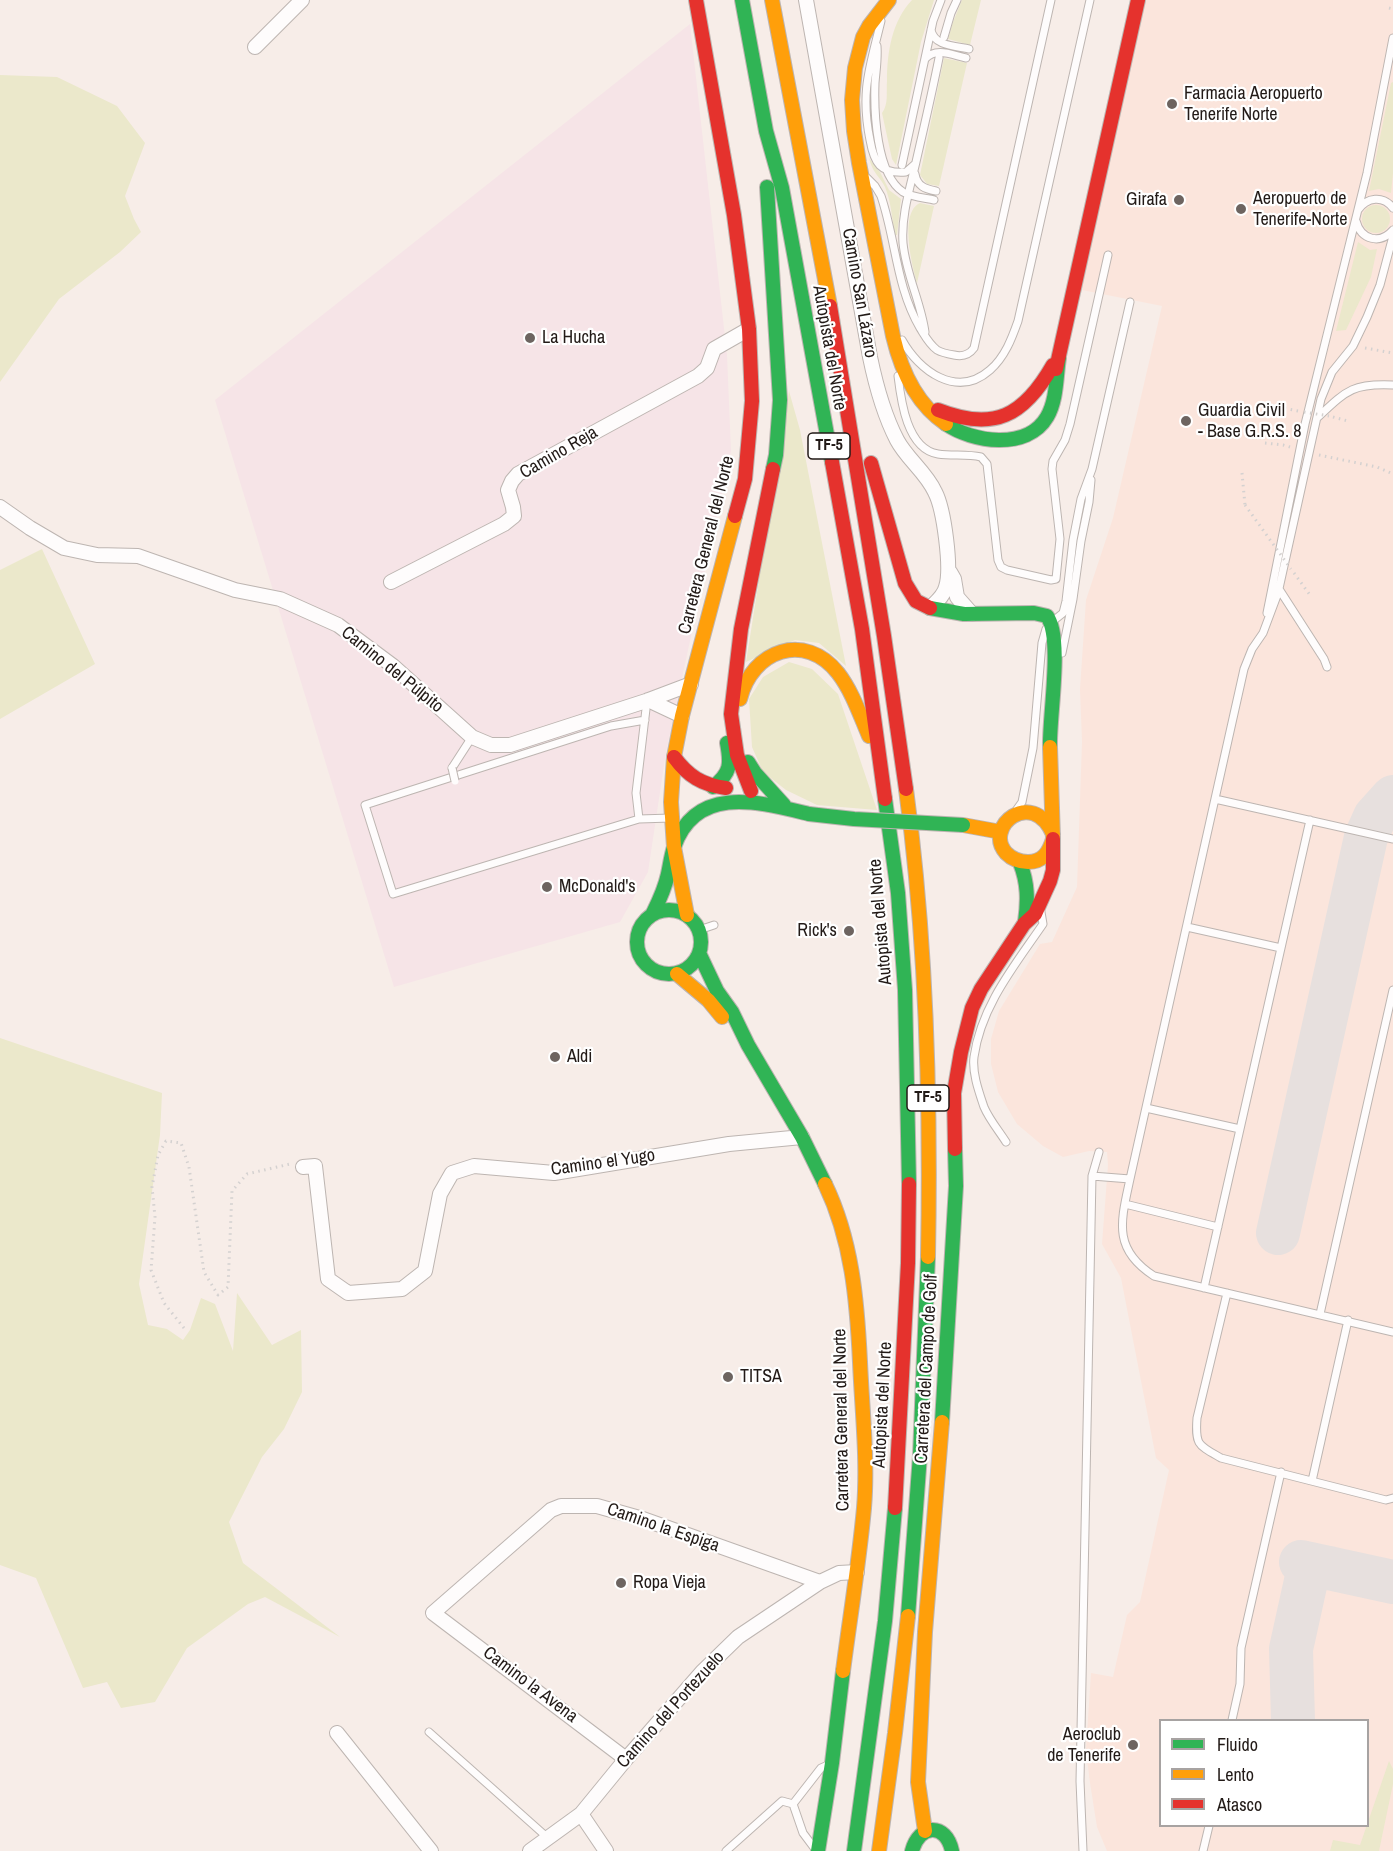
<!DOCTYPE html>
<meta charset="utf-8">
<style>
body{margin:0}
#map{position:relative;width:1393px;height:1851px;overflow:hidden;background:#f7ede8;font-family:"Archivo Narrow",sans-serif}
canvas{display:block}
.legend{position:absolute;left:1159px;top:1719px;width:210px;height:108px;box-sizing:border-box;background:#fff;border:2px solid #a7a3a2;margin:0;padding:8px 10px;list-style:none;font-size:18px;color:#221a17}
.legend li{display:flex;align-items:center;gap:12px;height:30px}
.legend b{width:30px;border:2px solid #a7a3a2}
</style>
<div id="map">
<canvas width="1393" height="1851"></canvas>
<ul class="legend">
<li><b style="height:8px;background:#30b455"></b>Fluido</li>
<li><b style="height:8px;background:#ff9f0a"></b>Lento</li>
<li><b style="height:8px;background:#e5322d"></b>Atasco</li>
</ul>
</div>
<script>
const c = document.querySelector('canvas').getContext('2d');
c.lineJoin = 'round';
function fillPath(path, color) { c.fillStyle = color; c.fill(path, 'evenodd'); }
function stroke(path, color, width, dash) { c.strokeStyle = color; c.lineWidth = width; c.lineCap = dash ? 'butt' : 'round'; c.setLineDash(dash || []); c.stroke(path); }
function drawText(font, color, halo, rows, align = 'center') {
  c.font = font + ' "Archivo Narrow",sans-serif'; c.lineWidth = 4.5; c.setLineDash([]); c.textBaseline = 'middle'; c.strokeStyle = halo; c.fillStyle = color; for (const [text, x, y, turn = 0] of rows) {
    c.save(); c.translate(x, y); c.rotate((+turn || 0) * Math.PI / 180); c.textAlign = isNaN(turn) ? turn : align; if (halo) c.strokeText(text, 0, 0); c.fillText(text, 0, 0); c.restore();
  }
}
const commercial = new Path2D(`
 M690,24L727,355L731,451L666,752L648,872L620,922L394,987L215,400Z`);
const built = new Path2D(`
 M1131,0H1393V1851H1107L1097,1827L1090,1783L1086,1750L1091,1673L1113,1677L1127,1615L1140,1602L1169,1470L1156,1458L1121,1278L1102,1244L1108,1165L1107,1152L1089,1151L1063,1157L1043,1146L1017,1124L998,1092L991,1064V1039L999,1011L1040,944L1052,942L1077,887L1082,742L1080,689L1086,600L1113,518L1162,306L1067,287ZM1160,1720H1368V1826H1160Z`);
const green = new Path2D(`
 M912,0H934L921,42L896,165L892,159L882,113C889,104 886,91 887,81C887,52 892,21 912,0Z
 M962,0H981L970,45L948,39L953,22Z
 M944,58L967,63L939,186L927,184L920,175Z
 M0,75L57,77L117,106L145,143L125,196L134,219L141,232L120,252L59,299L0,382Z
 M1393,82V173L1391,193L1379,189L1369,191L1391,83Z
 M869,158L880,172L889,190L901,199L897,235H895C892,219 891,201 885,187C879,175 873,174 869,158Z
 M920,203L934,206L917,283C912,265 899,212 920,203Z
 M1362 219a14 14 0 1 1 28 0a14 14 0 1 1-28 0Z
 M1358,242L1370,250L1377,249L1371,277L1346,330L1336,331Z
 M789,391L800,430L846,666L819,643L795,640L746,662Z
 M42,549L95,664L0,719V570Z
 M789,662L812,669L838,694L877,810L817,805L786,790L763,772L752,747L749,699L763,677Z
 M0,1038L162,1093L160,1135L139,1284L148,1325L167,1329L183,1340L190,1330L201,1298L215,1304L233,1351L237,1293L272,1345L301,1330L302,1392L284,1429L262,1457L229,1522L243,1563L340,1637L265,1597L248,1604L187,1648L155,1702L121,1708L107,1682L83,1688L36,1578L0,1565Z
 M1389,1761L1393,1769V1784L1379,1851H1330L1333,1840L1360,1845Z`);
const taxiway = new Path2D(`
 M1278,1233L1366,837L1375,817L1393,797
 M1301,1562L1393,1582
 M1293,1720L1291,1649L1306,1581C1310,1571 1318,1567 1329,1568`);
const path = new Path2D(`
 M1389,8L1393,9
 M1365,348L1393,353
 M1273,406L1298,411
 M1333,417L1348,421
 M1265,443L1283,445L1290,447
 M1319,455L1377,467L1393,474
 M1242,473L1245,505
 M1294,573L1310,595
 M184,1328L164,1303L151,1270L155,1217L152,1187L158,1155L166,1141L181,1143L189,1167L204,1272L218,1295L228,1287L232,1191L247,1174L290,1164`);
const lane = new Path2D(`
 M881,21C870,67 860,91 870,140C874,163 880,174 906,172L915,164
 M931,30C934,46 955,46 969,49
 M944,37L951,13L957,0
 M877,46C878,59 876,70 875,83C874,111 876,174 903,192C912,197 925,198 934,200
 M925,59C936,47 952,55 966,58
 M902,165L933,21L941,0
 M915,174C917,186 925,189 936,191
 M867,178L875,186L881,196C896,240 896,287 920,328C925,336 929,344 937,350C942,353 948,354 954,355C963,357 969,355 974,348L1051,0
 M1358,210C1367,197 1383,195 1393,208
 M1356,221C1361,240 1380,245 1393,230
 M1393,236L1380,285L1367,317L1353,346L1332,372L1321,399L1278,593L1263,633L1252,649L1244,669L1130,1179C1121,1221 1112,1249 1154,1276L1393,1332
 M925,332C921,302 906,275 903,243C901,216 910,188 916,162C924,127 932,93 939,58
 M902,340C919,371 957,399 990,370C1005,357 1012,338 1018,321L1090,0
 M898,376C901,401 907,449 938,454C952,456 967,454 981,457L987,464L998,560L1001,567L1007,570L1051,580L1056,579L1060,539L1052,469L1053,461L1065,440L1070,424L1108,255
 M1317,418C1346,391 1352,383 1393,385
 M1279,589L1324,659L1327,667
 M1267,613L1305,424L1367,173L1393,38
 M1053,621L1063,613L1066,601L1073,540L1081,499L1092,469L1130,302
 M1062,653L1073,599L1081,541L1089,502L1091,480
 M645,720L611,726L365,805L393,894L639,819L671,818
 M452,768L472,737
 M1215,799L1393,839
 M1017,809L1022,802L1033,748L1042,643L1046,629
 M639,819L636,793L646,709V701
 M1187,927L1281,948
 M699,930L714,925
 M1146,1108L1240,1129
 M1006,1142C999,1131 989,1119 984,1107C979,1092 972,1073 974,1057C981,1006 1015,965 1043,924L1041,912
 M1092,1176L1130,1179
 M1125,1204L1218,1227
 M1204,1288L1310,820
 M1227,1293L1197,1418C1195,1445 1198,1445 1221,1458L1386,1500L1393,1498
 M1320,1314L1393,990
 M1312,1481L1348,1320
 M1232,1720L1240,1684L1241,1648L1281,1472
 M429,1732L548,1838
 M815,1849L803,1833L793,1804L821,1768L830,1764
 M726,1851L782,1801L793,1804
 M1083,1851L1080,1781L1092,1176L1099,1152
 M1203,1851L1209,1826`);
const street = new Path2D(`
 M806,0L870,357C876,386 883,413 897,440C907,459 926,472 935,492C944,509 952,569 946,587C944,596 936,602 930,608
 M255,47L302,0
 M0,507L30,528L64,548L97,555L138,556L235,590L280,599L338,625L393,666L472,737L491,745H510L646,701L691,684
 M950,572L954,579L957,597L972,614
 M391,582L504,524L514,516L513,507L508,490L512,481L518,474L698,376L707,368L714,349L749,329
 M648,700L682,716
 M303,1167L315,1166L328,1279L348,1293L402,1289L425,1271L440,1194L452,1173L474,1166L554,1173L729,1144L802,1137
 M337,1733L431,1851
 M626,1759L433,1613L551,1510L561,1506H597L643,1519L820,1582
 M581,1814L606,1851
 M530,1851L581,1814L626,1759L702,1672L738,1637L820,1582L839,1573L857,1572`);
const fast = new Path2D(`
 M742,0L766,131L782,188L832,462
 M767,187L780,400L776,455L773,469
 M946,424C972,442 1027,451 1047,417C1057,400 1056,377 1059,358
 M930,608L964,614L1034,613L1047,616C1063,639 1049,716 1050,747
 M748,762L755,773L784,805
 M713,787C731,773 731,764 727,743
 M885,799L898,893L905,990L909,1184
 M1020,863C1028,883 1028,901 1025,922
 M637 942a32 32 0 1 1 64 0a32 32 0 1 1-64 0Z
 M653,913C659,901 665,888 668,874C670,865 671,856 674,847C696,784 759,802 809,814
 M699,953L717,991L732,1012L748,1045L802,1137L825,1184
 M942,1422L956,1186L955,1149
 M908,1616L920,1455L928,1257
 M818,1851L832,1763L843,1671
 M854,1851L885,1621L895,1508
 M912,1851C919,1824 946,1822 952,1851`);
const slow = new Path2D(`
 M772,0L830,306
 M889,0L869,26L863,37L855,68L852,100L854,131L859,163L893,336C901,370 916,404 946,424
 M740,699C752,650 805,631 838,673C852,691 860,715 869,736
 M1050,747L1053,839C1049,852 1043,862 1028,862C1019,862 1012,859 1006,853C983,827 1032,787 1053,834
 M906,789C927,944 931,1100 928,1257
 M963,825L1001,832
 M687,915L674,847L671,802L674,757L682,716L735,516
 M677,974L708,1000L722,1017
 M825,1184C852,1240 857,1300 860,1362C862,1409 868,1461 864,1508C859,1563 850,1617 843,1671
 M925,1831L918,1782L925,1632L942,1422
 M879,1851L895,1733L908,1616`);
const jam = new Path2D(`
 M696,0L734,215L749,329L752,401L745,479L735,516
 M830,306L884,636L906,789
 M1056,369L1138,0
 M938,410C994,432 1024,416 1053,365
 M832,462L862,629L885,799
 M871,463L905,583L916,601L930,608
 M674,757C688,776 702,785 726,788
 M751,791L737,755L731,714L741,629L773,469
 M955,1149L954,1093L961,1052L972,1008L981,989L1024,924L1035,914L1050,881L1053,870V839
 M895,1508L908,1263L909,1184`);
const pathBridge = new Path2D(`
 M1304,412L1329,416
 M1245,505L1291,569`);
const laneBridge = new Path2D(`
 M452,768L455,781`);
const fastBridge = new Path2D(`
 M809,814L854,819L963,825`);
const markers = [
 [1172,104,6,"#6d6460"],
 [1179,200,6,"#6d6460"],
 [1241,209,6,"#6d6460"],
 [530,338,6,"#6d6460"],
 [1186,421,6,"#6d6460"],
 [547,887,6,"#6d6460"],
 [849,931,6,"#6d6460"],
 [555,1057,6,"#6d6460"],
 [728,1377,6,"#6d6460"],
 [621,1583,6,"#6d6460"],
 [1133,1745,6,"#6d6460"]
];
const shields = [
 [829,446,42],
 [928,1098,42]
];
const shieldNames = [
 ["TF-5",829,446],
 ["TF-5",928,1098]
];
const poiNames = [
 ["Farmacia Aeropuerto",1184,94],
 ["Tenerife Norte",1184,115],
 ["Aeropuerto de",1253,199],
 ["Tenerife-Norte",1253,220],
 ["Girafa",1167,200,"right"],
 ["La Hucha",542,338],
 ["Guardia Civil",1198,411],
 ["- Base G.R.S. 8",1198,432],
 ["McDonald's",559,887],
 ["Rick's",837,931,"right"],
 ["Aldi",567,1057],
 ["TITSA",740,1377],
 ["Ropa Vieja",633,1583],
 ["Aeroclub",1121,1735,"right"],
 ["de Tenerife",1121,1756,"right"]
];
const streetNames = [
 ["Camino San Lázaro",859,293,80],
 ["Autopista del Norte",829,348,80],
 ["Camino Reja",559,453,-30],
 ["Carretera General del Norte",707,545,-76],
 ["Camino del Púlpito",392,670,39],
 ["Autopista del Norte",881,922,-95],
 ["Camino el Yugo",603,1163,-8],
 ["Carretera del Campo de Golf",927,1369,-87],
 ["Autopista del Norte",883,1405,-87],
 ["Carretera General del Norte",842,1420,-91],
 ["Camino la Espiga",663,1528,19],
 ["Camino la Avena",530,1685,37],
 ["Camino del Portezuelo",671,1710,-48]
];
fillPath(commercial, '#f6e4e7');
fillPath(built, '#fbe5dc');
fillPath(green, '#ebe8cb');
stroke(taxiway, '#e7e0de', 44);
stroke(lane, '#bdb5b1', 9);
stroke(street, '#bdb5b1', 16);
stroke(fast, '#bdb5b1', 16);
stroke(slow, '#bdb5b1', 16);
stroke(jam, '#bdb5b1', 16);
stroke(path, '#d4d1d0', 3, [1.5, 4.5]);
stroke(lane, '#fefcfc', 7);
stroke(street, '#fefcfc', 14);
stroke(fast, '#30b455', 14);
stroke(slow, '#ff9f0a', 14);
stroke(jam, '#e5322d', 14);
stroke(laneBridge, '#bdb5b1', 9, []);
stroke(fastBridge, '#bdb5b1', 16, []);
stroke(pathBridge, '#d4d1d0', 3, [1.5, 4.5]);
stroke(laneBridge, '#fefcfc', 7);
stroke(fastBridge, '#30b455', 14);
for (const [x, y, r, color] of markers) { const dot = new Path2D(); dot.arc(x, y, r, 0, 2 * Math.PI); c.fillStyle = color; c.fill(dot); stroke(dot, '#fff', 2); }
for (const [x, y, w] of shields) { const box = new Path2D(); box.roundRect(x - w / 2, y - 13, w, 26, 4.5); c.fillStyle = '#fff'; c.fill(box); stroke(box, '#221a17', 1.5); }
drawText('bold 16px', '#221a17', null, shieldNames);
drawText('18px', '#221a17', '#fff', poiNames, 'left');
drawText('18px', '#221a17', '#fff', streetNames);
</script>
